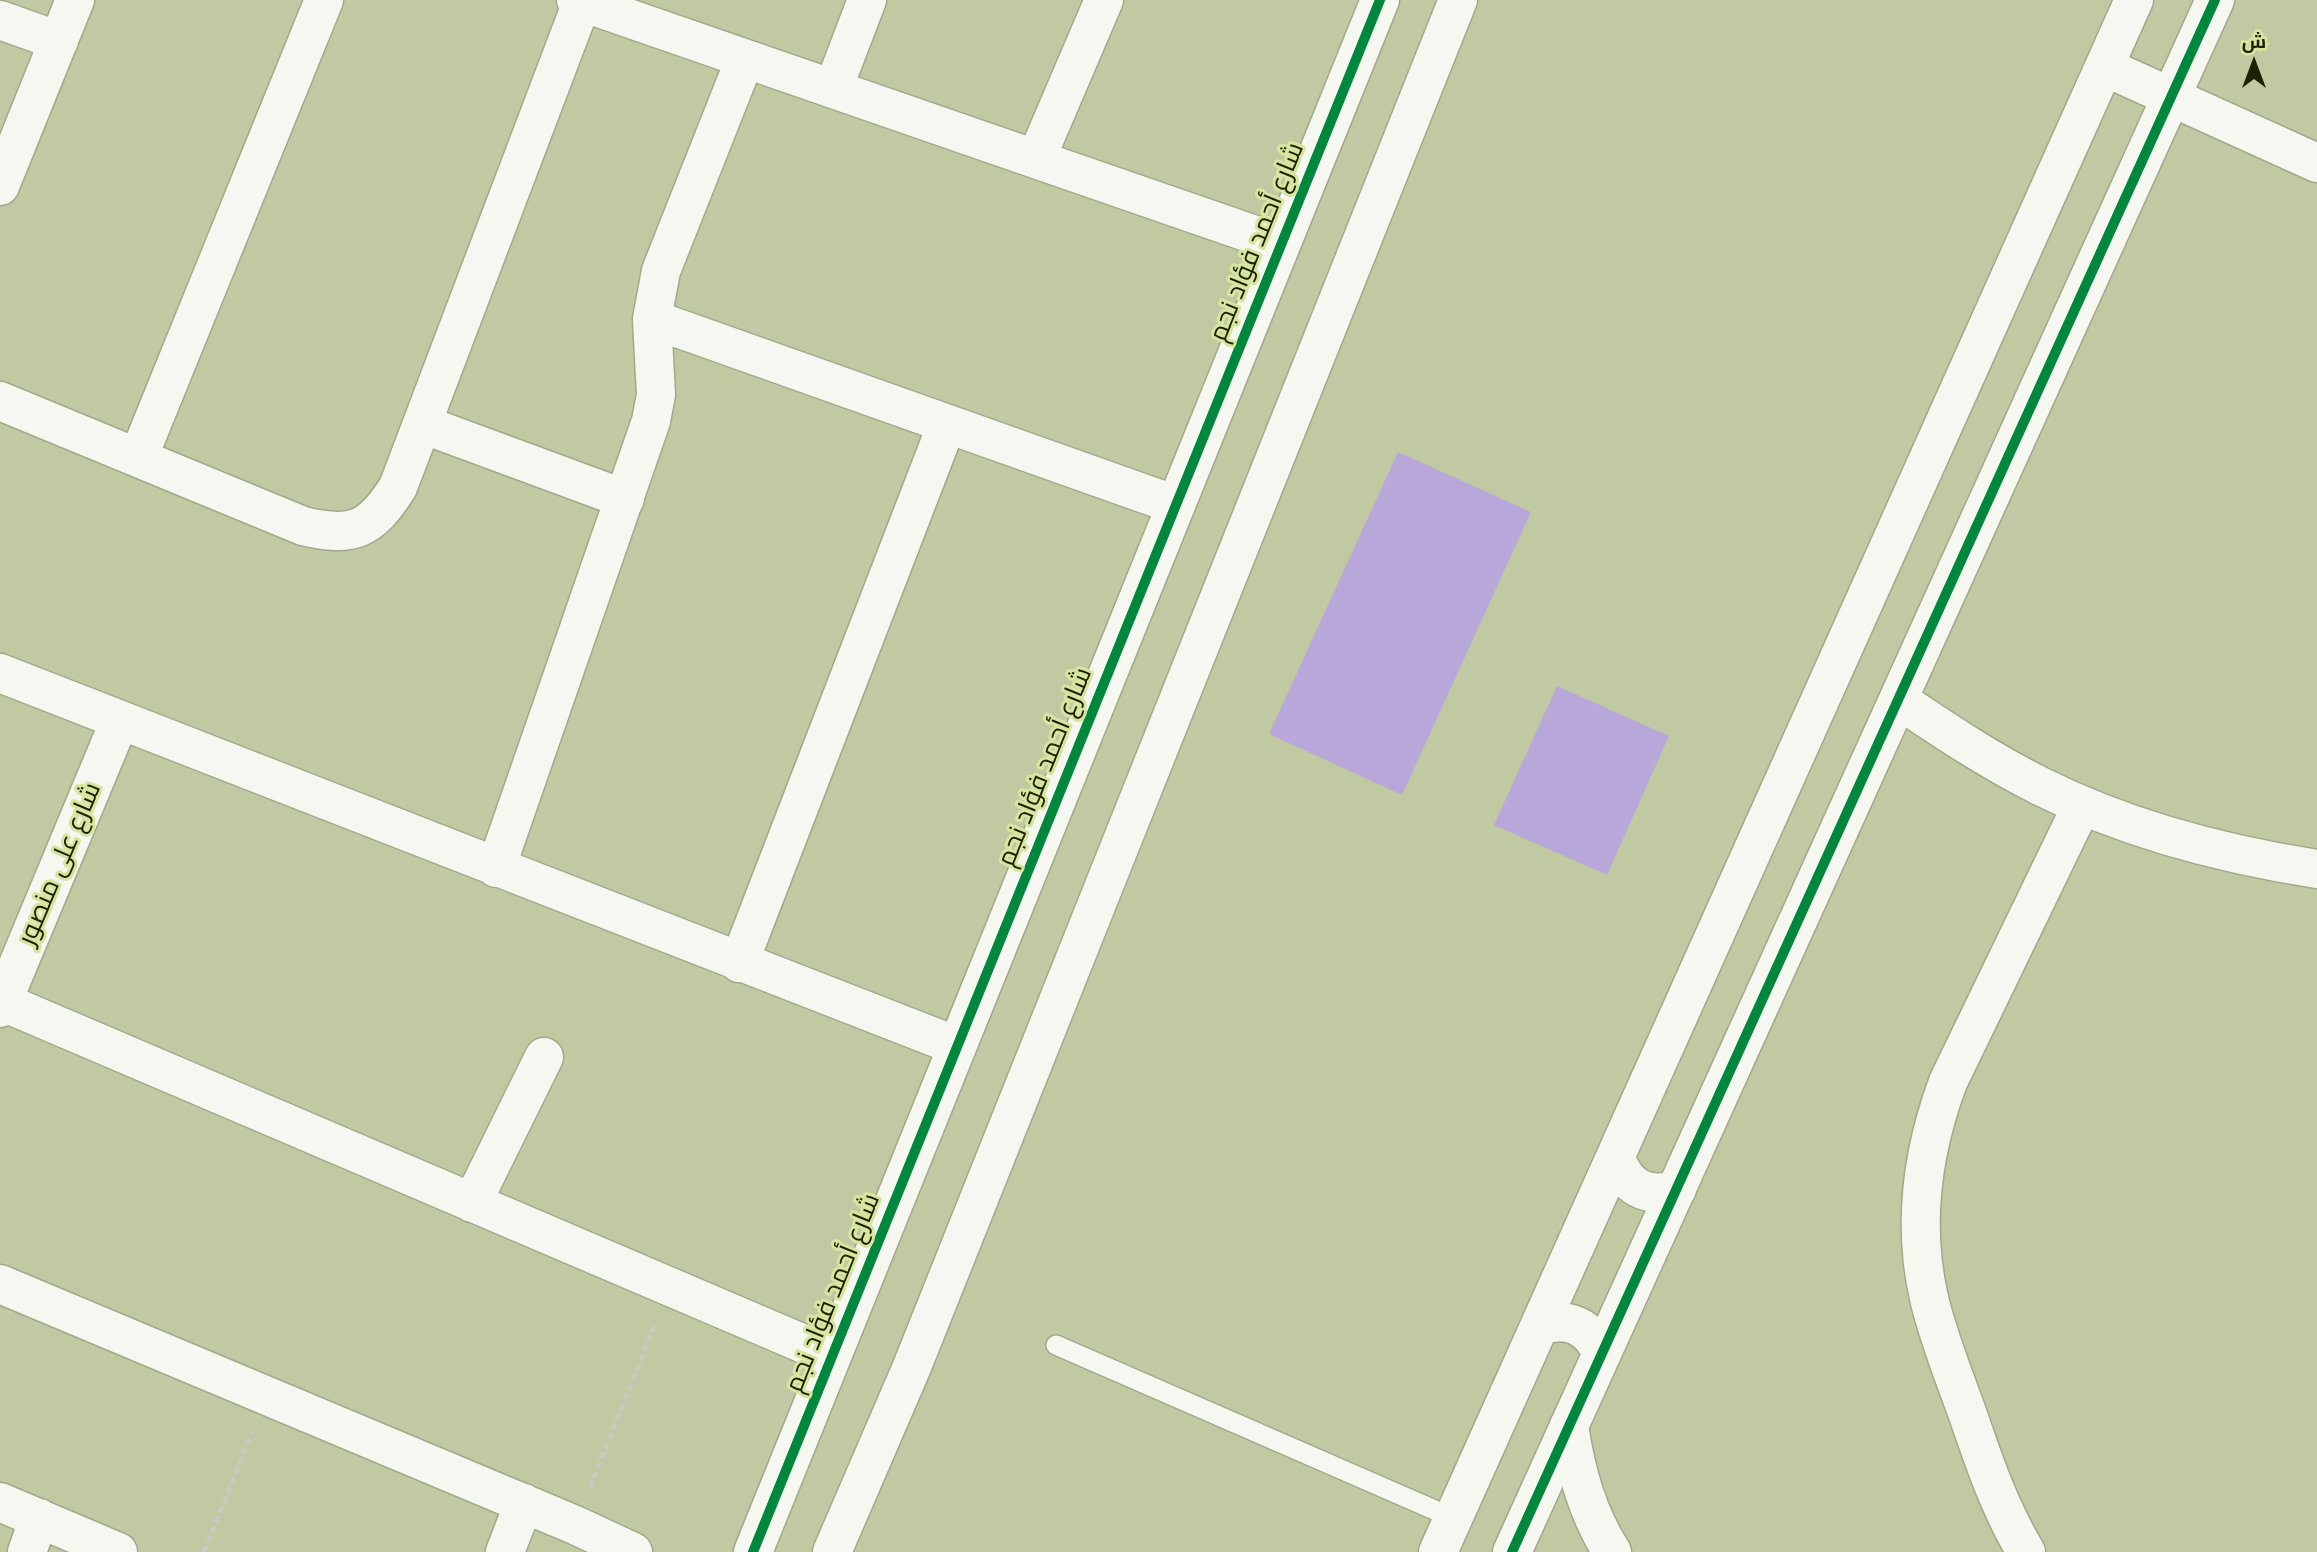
<!DOCTYPE html>
<meta charset="utf-8">
<style>
body{margin:0}
#map{position:relative;width:2317px;height:1552px;overflow:hidden;background:#c0c9a2;font-family:Karla,Cairo,sans-serif}
canvas{display:block}
.north{position:absolute;left:2219px;top:28px;width:70px;height:70px;-webkit-text-stroke:5px #d6e69f;paint-order:stroke;rotate:0deg;font-size:19px;font-weight:700;line-height:28px;text-align:center;color:#1d2206}
.north::after{content:'';display:block;margin:auto;width:24px;height:32px;background:#1d2206;clip-path:polygon(50% 0,100% 100%,50% 72%,0 100%)}
</style>
<div id="map">
<canvas width="2317" height="1552"></canvas>
<div class="north">ش</div>
</div>
<script>
const c = document.querySelector('canvas').getContext('2d');
c.lineJoin = 'round';
function fillPath(path, color) { c.fillStyle = color; c.fill(path, 'evenodd'); }
function stroke(path, color, width, dash) { c.strokeStyle = color; c.lineWidth = width; c.lineCap = dash ? 'butt' : 'round'; c.setLineDash(dash || []); c.stroke(path); }
function drawText(font, color, halo, rows, align = 'center') {
  c.font = font + ' Karla,Cairo,sans-serif'; c.lineWidth = 6; c.setLineDash([]); c.textBaseline = 'middle'; c.strokeStyle = halo; c.fillStyle = color; for (const [text, x, y, turn = 0] of rows) {
    c.save(); c.translate(x, y); c.rotate((+turn || 0) * Math.PI / 180); c.textAlign = isNaN(turn) ? turn : align; if (halo) c.strokeText(text, 0, 0); c.fillText(text, 0, 0); c.restore();
  }
}
const water = new Path2D(`
 M1398,452L1531,512L1402,795L1269,734Z
 M1557,686L1669,736L1607,875L1494,825Z`);
const path = new Path2D(`
 M590,1488L655,1324
 M204,1552L252,1432`);
const lane = new Path2D(`
 M1056,1345L1453,1518`);
const street = new Path2D(`
 M576,0L1281,244
 M0,20L59,41
 M2105,67L2317,163
 M833,89L867,0
 M1036,159L1104,0
 M0,186L75,0
 M652,319L1176,505
 M0,401L303,526C353,538 371,530 398,487L582,2
 M422,424L625,499
 M138,458L324,0
 M0,673L957,1046
 M1899,700C1945,731 1990,761 2040,786C2128,830 2221,854 2317,869
 M496,868L651,421L656,395L652,319L661,271L745,59
 M739,963L947,424
 M3,1002L832,1356
 M0,1008L120,720
 M472,1203L544,1057
 M0,1284L575,1525L633,1552
 M1569,1426C1576,1471 1587,1513 1612,1552
 M0,1502L118,1552
 M27,1552L39,1518
 M505,1552L524,1503
 M2026,1552C2000,1509 1984,1462 1968,1415C1954,1376 1938,1337 1929,1298C1912,1224 1922,1152 1948,1082L2082,805`);
const secondary = new Path2D(`
 M1616,1158C1626,1187 1646,1199 1677,1189
 M1540,1326C1569,1316 1590,1327 1602,1354
 M753,1552L1380,0
 M832,1552L911,1369L1458,0
 M1438,1552L2134,0
 M1512,1552L2215,0`);
const cycleway = new Path2D(`
 M753,1552L1380,0
 M1512,1552L2215,0`);
const streetNames = [
 ["شارع أحمد فؤاد نجم",1257,242,-68],
 ["شارع أحمد فؤاد نجم",1045,767,-68],
 ["شارع على منصور",60,864,-67],
 ["شارع أحمد فؤاد نجم",833,1293,-68]
];
fillPath(water, '#b8a7d9');
stroke(lane, '#a2a98a', 22);
stroke(street, '#a2a98a', 41);
stroke(secondary, '#a2a98a', 41);
stroke(path, '#c7cabe', 4.5, [7, 3.5]);
stroke(lane, '#f6f7f1', 19);
stroke(street, '#f6f7f1', 38);
stroke(secondary, '#f6f7f1', 38);
stroke(cycleway, '#00873e', 10);
drawText('26px', '#1d2206', '#d6e69f', streetNames);
</script>
